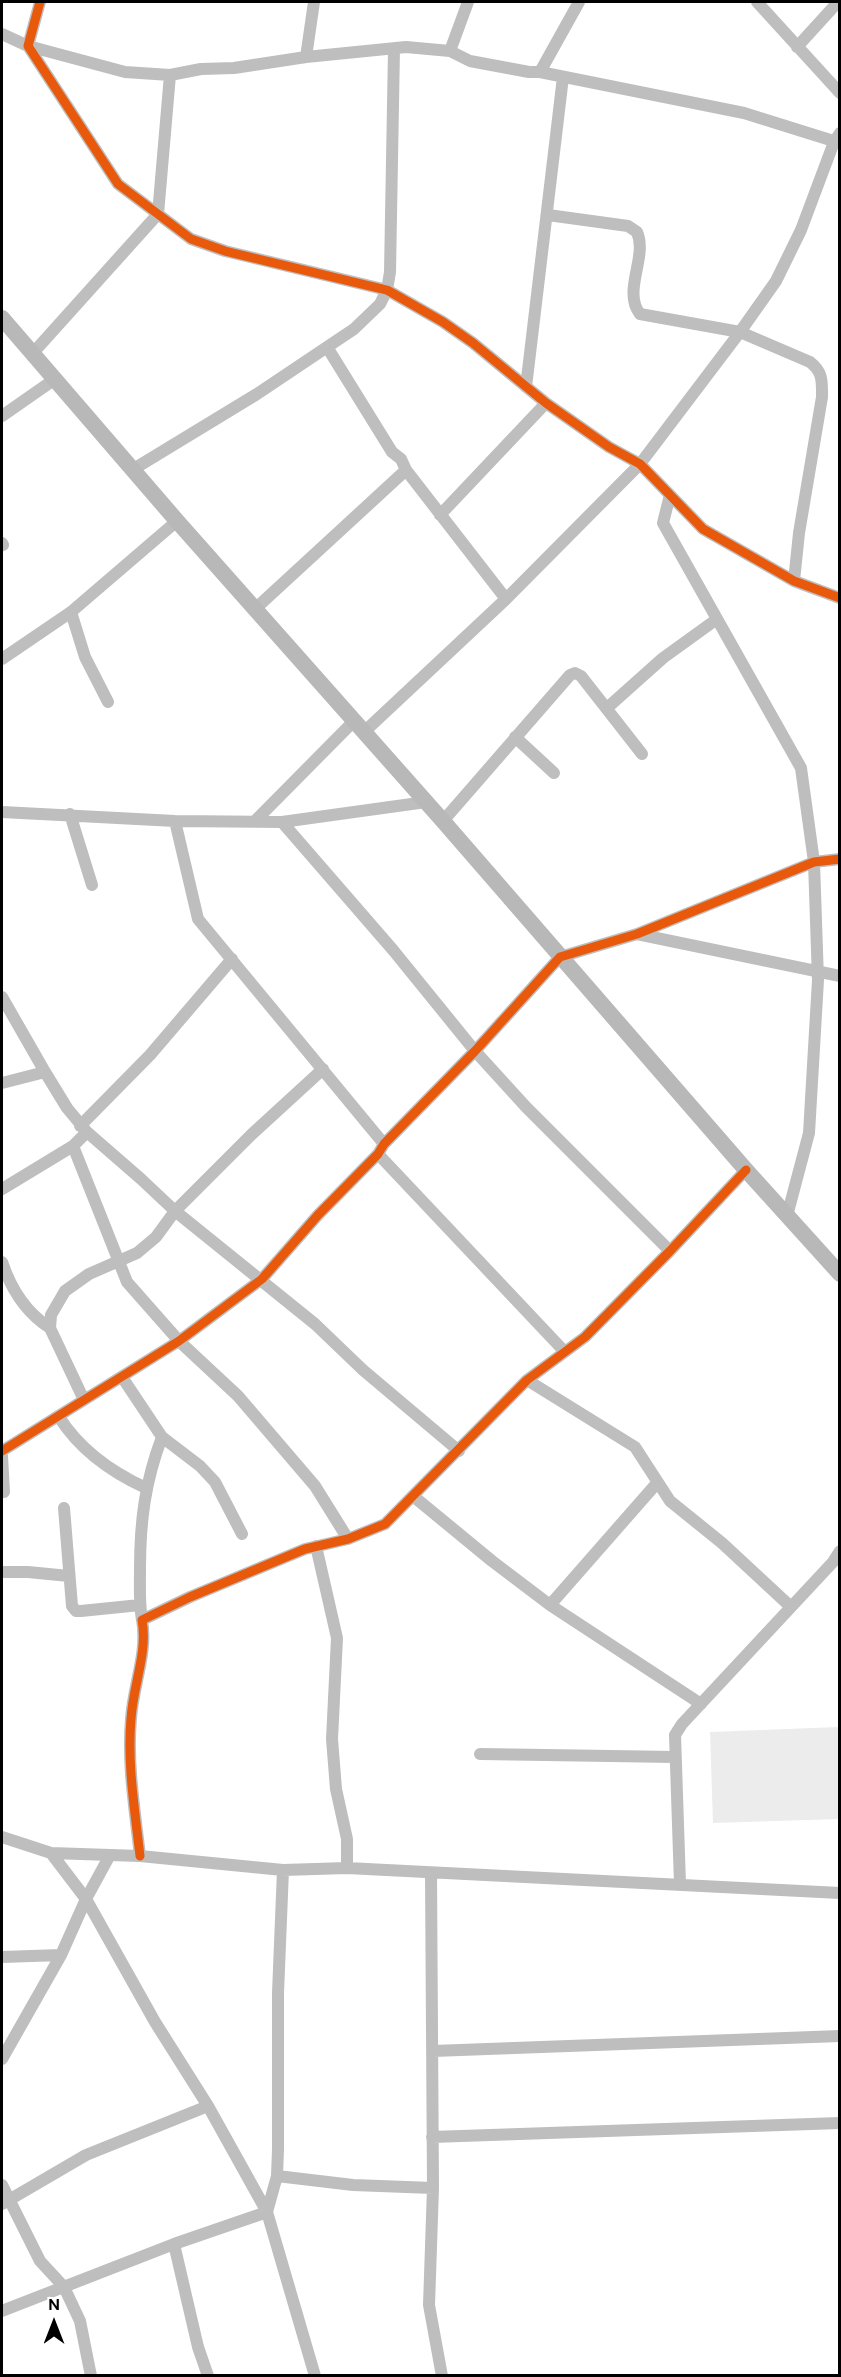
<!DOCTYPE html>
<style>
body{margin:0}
#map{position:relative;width:841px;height:2377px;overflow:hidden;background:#fff;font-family:"DM Sans",sans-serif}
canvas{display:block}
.frame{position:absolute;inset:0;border:3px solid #000;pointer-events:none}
.north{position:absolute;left:24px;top:2293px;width:60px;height:60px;-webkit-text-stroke:4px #fff;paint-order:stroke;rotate:0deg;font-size:16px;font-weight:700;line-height:24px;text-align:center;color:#000}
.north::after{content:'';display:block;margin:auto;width:21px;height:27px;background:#000;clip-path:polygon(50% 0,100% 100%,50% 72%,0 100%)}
</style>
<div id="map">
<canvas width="841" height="2377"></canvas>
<div class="frame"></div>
<div class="north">N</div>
</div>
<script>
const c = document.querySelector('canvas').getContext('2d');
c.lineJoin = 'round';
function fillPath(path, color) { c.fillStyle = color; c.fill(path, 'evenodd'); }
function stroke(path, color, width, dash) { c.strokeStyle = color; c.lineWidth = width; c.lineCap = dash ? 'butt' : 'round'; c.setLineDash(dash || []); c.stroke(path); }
const green = new Path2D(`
 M839,1727V1819L713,1823L710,1732Z`);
const street = new Path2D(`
 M40,2L28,46L118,184L191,239L225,251L387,290L443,322L473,343L546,403L609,447L640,464L703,529L794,581L840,598
 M757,2L840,93
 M2,34L28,46L125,72L170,75L201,69L234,68L306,57L406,47L450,51L470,61L529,72H540L744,113L840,143
 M797,47L838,2
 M450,51L468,2
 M306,57L314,2
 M540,72L579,2
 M548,215L628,226L637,232C648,257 622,291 640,314L740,332L810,362C823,372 822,381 822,397L799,533L794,581
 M327,347L392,452L401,459L406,470L506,599
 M33,353L158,214L170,75
 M526,387L563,77
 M2,416L55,379
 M132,470L257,394L354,329L380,304L387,290L390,272L394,49
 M670,495L663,523L801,768L814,862L818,980L809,1133L787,1216
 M440,515L546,403
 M2,543L3,545
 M255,609L406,470
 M71,612L85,657L108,702
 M2,659L71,612L177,521
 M607,708L663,658L717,619
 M364,732L506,599L640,464L740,332L776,281L801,230L834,142L840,133
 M515,737L554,773
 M2,812L175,821L282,822L426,802
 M70,814L92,885
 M256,820L354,721
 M175,821L198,919L384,1144
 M443,821L570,675L575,673L581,676L642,754
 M282,822L393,950L475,1051L526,1107L670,1251
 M637,934L840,976
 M2,997L45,1072L67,1108L87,1132L141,1179L175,1211L315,1324L363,1370L459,1451
 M2,1083L45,1072
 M80,1126L150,1055L232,959
 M73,1146L127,1282L179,1341L238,1396L315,1486L348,1539
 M378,1154L564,1351
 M2,1189L73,1146L87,1132
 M2,1262C11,1289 25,1312 50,1328
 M122,1377L162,1437C145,1482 140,1521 140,1569C140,1586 139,1603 142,1620
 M527,1380L635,1447L670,1501L722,1543L791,1607
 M84,1400L50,1328L51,1315L65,1291L89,1274L137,1253L156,1237L175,1211L251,1135L323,1069
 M59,1417C80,1450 111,1472 146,1488
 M162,1437L200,1466L215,1482L242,1534
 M2,1451L179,1341L262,1279L318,1215L378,1154L384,1144L475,1051L560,957L637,934L814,862L840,859
 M2,1456L4,1492
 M413,1496L492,1561L550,1605L701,1704
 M64,1508L72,1606L76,1611H81L140,1605
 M316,1546L337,1638L332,1739L336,1789L347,1839V1868
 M2,1572H28L69,1576
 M550,1605L657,1483
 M480,1754L675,1757
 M2,1837L51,1853L140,1856L283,1870L347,1868L840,1893
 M51,1853L86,1899L155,2022L208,2106L267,2212L315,2376
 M140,1856C135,1811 127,1764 131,1719C133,1685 148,1653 142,1620L190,1597L305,1549L348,1539L385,1524L527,1380L585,1337L670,1251L746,1170
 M431,1873L433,2188L429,2305L442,2376
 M680,1884L675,1735L682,1724L833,1562L840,1551
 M2,1957L61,1955
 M433,2051L840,2036
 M2,2059L61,1955L86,1899L110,1855
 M432,2137L840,2123
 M277,2176L353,2185L433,2188
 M2,2185L40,2261L64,2287L80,2321L91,2376
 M2,2204L86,2155L208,2106
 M174,2244L198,2347L208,2376
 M2,2311L174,2244L267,2212L277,2176L278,2149V1993L283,1870`);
const secondary = new Path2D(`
 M2,318L177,521L443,821L746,1170L840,1274`);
const cycleway = new Path2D(`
 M40,2L28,46L118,184L191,239L225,251L387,290L443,322L473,343L546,403L609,447L640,464L703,529L794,581L840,598
 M2,1451L179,1341L262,1279L318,1215L378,1154L384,1144L475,1051L560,957L637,934L814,862L840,859
 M140,1856C135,1811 127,1764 131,1719C133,1685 148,1653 142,1620L190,1597L305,1549L348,1539L385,1524L527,1380L585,1337L670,1251L746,1170`);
fillPath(green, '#ececec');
stroke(street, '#bebebe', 12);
stroke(secondary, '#b8b8b8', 16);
stroke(cycleway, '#e8590c', 9);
</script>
